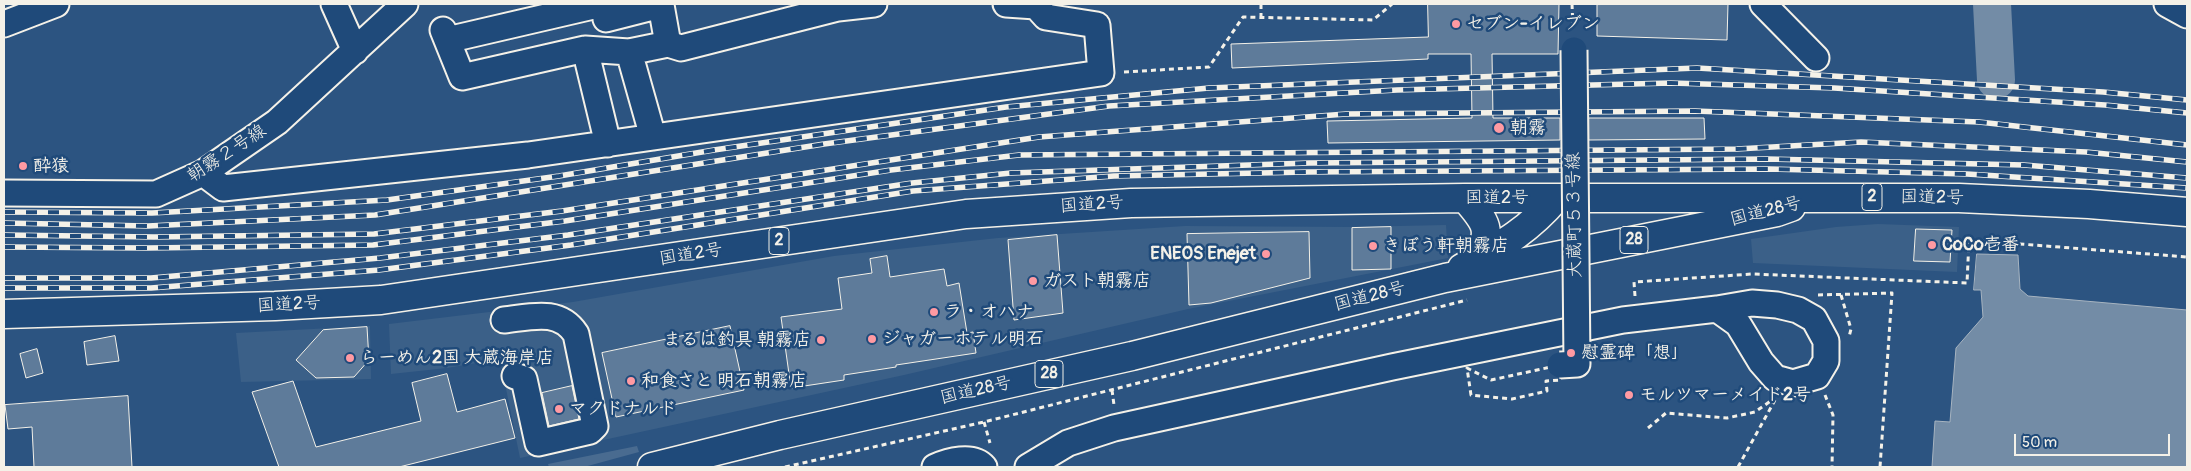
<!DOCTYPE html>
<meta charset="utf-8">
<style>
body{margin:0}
#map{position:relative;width:2191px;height:471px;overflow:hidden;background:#2c5481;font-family:Pangolin,sans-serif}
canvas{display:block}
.frame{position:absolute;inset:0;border:5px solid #f4f1e8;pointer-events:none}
.scale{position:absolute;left:2014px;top:434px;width:156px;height:22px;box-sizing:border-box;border:2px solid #f4f1e8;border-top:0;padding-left:6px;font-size:15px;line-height:18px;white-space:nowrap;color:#f4f1e8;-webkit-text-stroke:4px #1f4a7a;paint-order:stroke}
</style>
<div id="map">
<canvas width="2191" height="471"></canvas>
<div class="frame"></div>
<div class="scale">50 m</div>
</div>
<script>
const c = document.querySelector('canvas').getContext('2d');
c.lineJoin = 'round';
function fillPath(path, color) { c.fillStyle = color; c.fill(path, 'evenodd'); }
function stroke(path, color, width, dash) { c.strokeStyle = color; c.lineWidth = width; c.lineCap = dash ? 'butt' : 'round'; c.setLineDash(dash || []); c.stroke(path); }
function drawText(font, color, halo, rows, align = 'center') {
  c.font = font + ' Pangolin,"Klee One",sans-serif'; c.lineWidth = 5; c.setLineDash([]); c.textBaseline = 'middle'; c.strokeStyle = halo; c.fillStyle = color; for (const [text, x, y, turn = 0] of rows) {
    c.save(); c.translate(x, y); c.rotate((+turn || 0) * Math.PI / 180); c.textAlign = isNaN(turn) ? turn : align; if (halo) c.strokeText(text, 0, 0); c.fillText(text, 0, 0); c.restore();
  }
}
const built = new Path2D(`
 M1878,224L1959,227L1957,272L1753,263L1751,239L1836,227Z
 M1446,225L1448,258L1188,309L904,375L520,458L500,359L447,368L391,374L389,324L573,302L834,256L998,238L1185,226L1351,227Z
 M370,326L371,379L241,382L236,333Z`);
const green = new Path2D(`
 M637,446L639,452L584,467H549L548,464Z`);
const water = new Path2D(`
 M1977,254L2018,255L2020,289L2028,296L2187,310V467H1932L1935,421L1950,422L1956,348L1983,317L1981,290H1974Z`);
const river = new Path2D(`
 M1992,4L1996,80`);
const building = new Path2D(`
 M1428,4H1559L1558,54H1492L1493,118H1560V140L1328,143L1327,121L1472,118L1471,54H1428V59L1232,68L1231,44L1428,37Z
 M1624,4H1728L1727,40L1597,36V5Z
 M1589,118H1704L1705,139L1589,140Z
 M1391,227V269L1352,270V228Z
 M1916,229L1952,230L1950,262L1914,261Z
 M1309,232L1310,278L1211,303L1189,305L1187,234Z
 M1057,235L1063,313L1014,320L1008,240Z
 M887,256L890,277L944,269L947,286L959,283L967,333L973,332L976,353L896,365V367L844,375V380L791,388L781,317L842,309L838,278L872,273L870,259Z
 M730,326L744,390L616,417L602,353Z
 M367,327L369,360L354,377L316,378L296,360L323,330Z
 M115,336L119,361L87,365L84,342Z
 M37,349L43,373L26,378L20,354Z
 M447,374L457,412L505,399L515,438L399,467H279L252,392L293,381L316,447L421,421L412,383Z
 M572,386L579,419L549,426L542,393Z
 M128,396L132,467H34L32,427L8,429L5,405Z`);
const path = new Path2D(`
 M1261,4V18
 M1572,4L1573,28
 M1124,72L1209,67L1243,17L1373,20L1392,4
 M1818,295L1892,293L1880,467
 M1841,295L1851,329L1849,337
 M1635,296L1634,282L1752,274L1967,283L1969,240L2187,257
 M1560,365L1561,380L1546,381L1547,391L1512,399L1471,395L1467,368L1491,380Z
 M1112,390L1114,405
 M1825,395L1833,415L1832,467
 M984,422L990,443
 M1648,428L1666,413L1727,418L1755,412L1772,400
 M785,467L984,422L1467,300
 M1738,467L1775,400`);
const minor = new Path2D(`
 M334,4L355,51
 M1763,4L1816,58
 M2167,4L2187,15
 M606,19L661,5L668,44
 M4,24L56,4
 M443,30L462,77L585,49L608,144
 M447,40L602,4
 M585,49L629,52L653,137
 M629,52L668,44L681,48L838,8L874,4
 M203,173L223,188L528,155L1101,73L1097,25L1046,17L1036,6L1006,4
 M4,193L156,194L203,173L277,122L405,4
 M504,320C531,317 559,308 576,334L595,426L590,431L538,443L524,379L515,376
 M935,467C948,461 973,454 984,467
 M1028,467L1068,443L1114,428L1392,367L1623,320L1717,309L1752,303L1777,305L1798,310L1814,319L1826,341V361L1817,376L1793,383L1775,378L1761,362L1738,324L1717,309`);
const highway = new Path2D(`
 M1465,198C1485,221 1494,230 1477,259
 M1462,268C1500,246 1527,232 1556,198
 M4,314L275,306L381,300L966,214L1131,203L1465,198H1959L2089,204L2187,212
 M652,467L780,435L1132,356L1445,278L1777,212L1791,207`);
const rail = new Path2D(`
 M4,212L152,213L387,200L559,176L714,150L1006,107L1209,88L1697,68L2103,92L2187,100
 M4,223L148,226L375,215L824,144L1109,106L1397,90L1671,83L1834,88L2105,105L2187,113
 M4,235L154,237L374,234L562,211L1039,137L1346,114L1695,111L1979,122L2187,145
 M4,247L148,248L373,245L565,221L891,170L1019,155L1737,149L1861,142L2086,152L2187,162
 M4,278H151L380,258L568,235L912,183L1011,173L1309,163L1767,159L2024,165L2187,178
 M4,288H151L379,270L571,245L913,191L1114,176L1308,172L1769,169L1967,174L2187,188`);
const minorBridge = new Path2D(`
 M1560,365L1577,364L1574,50`);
const markers = [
 [1456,24,5,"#ff9aa2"],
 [1499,128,6,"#ff9aa2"],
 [23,166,5,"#ff9aa2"],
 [1932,245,5,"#ff9aa2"],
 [1373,246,5,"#ff9aa2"],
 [1266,254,5,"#ff9aa2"],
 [1033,281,5,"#ff9aa2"],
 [934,312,5,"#ff9aa2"],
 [872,339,5,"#ff9aa2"],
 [821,340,5,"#ff9aa2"],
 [1571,353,5,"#ff9aa2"],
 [350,358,5,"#ff9aa2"],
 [631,381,5,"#ff9aa2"],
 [1629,395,5,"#ff9aa2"],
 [559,409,5,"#ff9aa2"]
];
const shields = [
 [1872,197,20],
 [1634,240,28],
 [779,241,20],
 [1049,374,28]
];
const shieldNames = [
 ["2",1872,197],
 ["28",1634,240],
 ["2",779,241],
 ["28",1049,374]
];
const poiNames = [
 ["セブン-イレブン",1466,24],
 ["朝霧",1510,128],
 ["酔猿",33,166],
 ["CoCo壱番",1942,245],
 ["きぼう軒朝霧店",1383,246],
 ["ENEOS Enejet",1256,254,"right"],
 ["ガスト朝霧店",1043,281],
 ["ラ・オハナ",944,312],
 ["ジャガーホテル明石",882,339],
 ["まるは釣具 朝霧店",811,340,"right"],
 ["慰霊碑「想」",1581,353],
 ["らーめん2国 大蔵海岸店",360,358],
 ["和食さと 明石朝霧店",641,381],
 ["モルツマーメイド2号",1639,395],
 ["マクドナルド",569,409]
];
const streetNames = [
 ["朝霧２号線",227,154,-33],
 ["国道2号",1497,198],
 ["国道2号",1932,198,1],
 ["国道2号",1092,205,-4],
 ["国道28号",1766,212,-14],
 ["大蔵町５３号線",1575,215,-91],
 ["国道2号",691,255,-9],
 ["国道28号",1370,297,-14],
 ["国道2号",289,305,-3],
 ["国道28号",976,391,-13]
];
fillPath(built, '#3b6088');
fillPath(green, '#496b90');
fillPath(water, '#738ca6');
stroke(water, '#a7b4c0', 1);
stroke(river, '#738ca6', 38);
fillPath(building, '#5e7b9a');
stroke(building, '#f4f1e8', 1);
stroke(minor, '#f4f1e8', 29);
stroke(highway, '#f4f1e8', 31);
stroke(path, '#f4f1e8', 3, [5, 4]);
stroke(minor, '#1f4a7a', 25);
stroke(highway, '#1f4a7a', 28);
stroke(rail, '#f4f1e8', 5.5);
stroke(rail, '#1f4a7a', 4, [11]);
stroke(minorBridge, '#f4f1e8', 29, []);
stroke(minorBridge, '#1f4a7a', 25);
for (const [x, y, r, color] of markers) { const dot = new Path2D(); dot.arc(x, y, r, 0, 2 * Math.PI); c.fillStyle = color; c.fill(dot); stroke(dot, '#1f4a7a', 2); }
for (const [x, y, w] of shields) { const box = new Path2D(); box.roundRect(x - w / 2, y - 13.5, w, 27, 4); c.fillStyle = '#1f4a7a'; c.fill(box); stroke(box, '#f4f1e8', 1); }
drawText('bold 16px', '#f4f1e8', null, shieldNames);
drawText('bold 18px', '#f4f1e8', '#1f4a7a', poiNames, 'left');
drawText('18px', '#f4f1e8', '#1f4a7a', streetNames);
</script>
